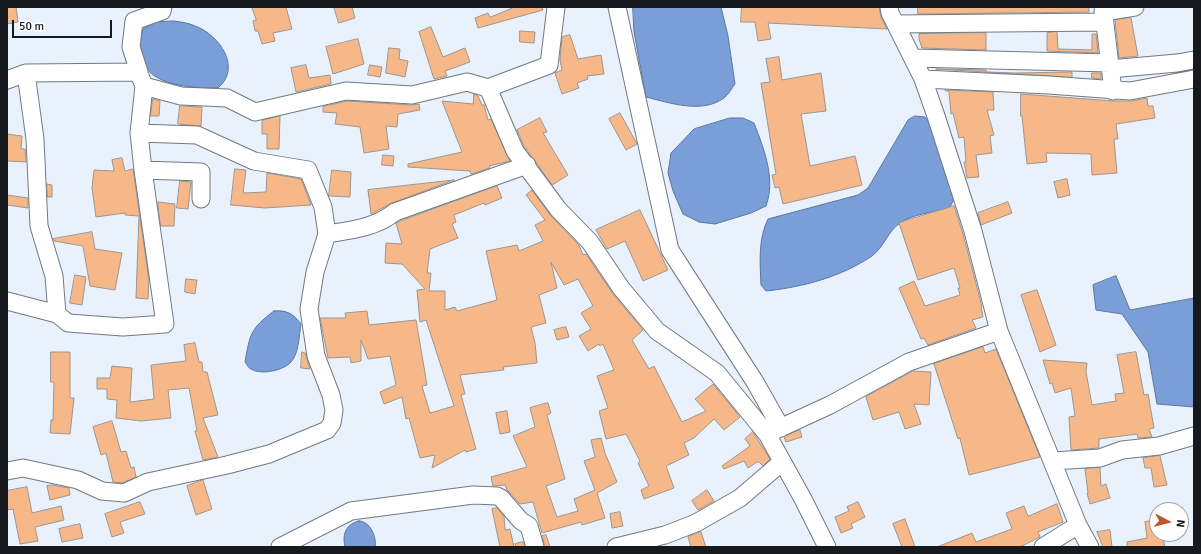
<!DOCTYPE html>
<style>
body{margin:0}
#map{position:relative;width:1201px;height:554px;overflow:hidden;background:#e9f2fc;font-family:Signika,sans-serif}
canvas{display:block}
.frame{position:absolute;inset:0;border:8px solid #16191d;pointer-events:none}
.north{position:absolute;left:1149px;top:502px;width:40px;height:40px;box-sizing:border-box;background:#fefefe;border:1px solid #a1a2a4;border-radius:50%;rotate:97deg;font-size:11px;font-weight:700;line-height:16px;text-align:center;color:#16191d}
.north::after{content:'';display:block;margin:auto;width:14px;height:18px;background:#be572c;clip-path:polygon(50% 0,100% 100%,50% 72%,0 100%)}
.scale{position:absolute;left:12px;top:20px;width:100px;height:18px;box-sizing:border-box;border:2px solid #16191d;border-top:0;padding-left:5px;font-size:12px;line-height:14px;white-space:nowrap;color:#16191d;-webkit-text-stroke:3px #fefefe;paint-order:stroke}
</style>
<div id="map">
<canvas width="1201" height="554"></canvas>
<div class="frame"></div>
<div class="north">N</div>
<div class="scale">50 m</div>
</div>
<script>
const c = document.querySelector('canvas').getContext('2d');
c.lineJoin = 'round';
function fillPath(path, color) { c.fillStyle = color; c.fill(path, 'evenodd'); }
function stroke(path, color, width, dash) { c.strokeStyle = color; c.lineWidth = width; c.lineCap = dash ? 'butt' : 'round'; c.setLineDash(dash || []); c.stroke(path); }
const water = new Path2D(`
 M633,7H721L728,36L735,84C732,88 728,95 724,98C702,114 670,103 646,97L634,32Z
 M174,21C181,22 189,23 195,26C220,35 242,68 218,88C178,88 127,83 143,29L155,22Z
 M915,116L925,117L932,126L954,199L949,209C935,211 911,215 900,223C888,231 884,247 872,256C841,277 803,287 766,291L761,285C760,263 758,239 768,219L858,195L868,188L908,120Z
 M730,118H743L754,123C764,149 776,179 766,206L751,213L715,224L699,222L683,214L673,191L668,173L671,153L694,129Z
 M1116,276L1130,310L1194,298V407L1157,404L1148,352L1122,314L1096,310L1093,285Z
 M274,311C286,310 293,313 301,324C299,335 299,355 290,363C282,371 260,375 251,369C248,368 247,364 245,362C250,334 250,329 274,311Z
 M359,521C370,521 377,537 375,547H345C342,534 346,524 359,521Z`);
const building = new Path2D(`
 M7,7H16L18,22L7,24Z
 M252,7H286L292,29L273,33L275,41L262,44L258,31H255L253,21L256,20Z
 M334,7H352L355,18L339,23Z
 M515,7H542L543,10L478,28L475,18L488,13L490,17Z
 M742,7H879L881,17L887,29L768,23L771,39L758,41L755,22H741Z
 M918,7H1089V12L918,14Z
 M1131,18L1138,56L1119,58L1115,20Z
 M431,27L443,57L465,48L470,62L445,71L447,76L434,79L419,32Z
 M520,31L535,32L534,43L520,42Z
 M1057,32L1058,49L1092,50V34H1096L1098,53L1047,51V33Z
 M986,33V50L922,48L919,39V34Z
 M570,35L578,59L601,55L604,74L587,76L588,79L577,83L579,88L562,94L555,73L562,70L560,60L562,37Z
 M358,39L364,64L333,74L326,47Z
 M389,48L400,49L399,59L408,61L405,77L386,73Z
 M779,57L782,80L821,73L826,111L801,114L810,166L855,156L862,185L783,204L779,187L775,188L772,175L776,174L761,83L770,82L766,59Z
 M306,65L309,78L330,75L331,84L296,92L291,68Z
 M370,65L382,67L380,77L368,75Z
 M936,69L986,70V72L1014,73L1072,72V77Z
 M1092,73H1101V79L1092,78Z
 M945,90L993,92L994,110H987L994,135L990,136L992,153L976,155L979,177L967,178L964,162H966L964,137L959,138L953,113L951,114L949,92Z
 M474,94L478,96L482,105H484L488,120L491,119L510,161L489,166L490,168L471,174L470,171L408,167V164L462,152L442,101L473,104Z
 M1021,94L1114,101H1132L1147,98L1148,106H1153L1155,118L1116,124L1118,139H1114L1117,173L1092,175L1091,154L1046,153L1047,162L1027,164L1022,116H1021Z
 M153,99L160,101L159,116H151Z
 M347,101L411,105L419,104L420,110L398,114L397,127L386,126L389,149L364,153L360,127L335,124L337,113L323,112V107Z
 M180,106L202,107L201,126L178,124Z
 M620,113L637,144L626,150L609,119Z
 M280,116L279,149H267V134H262V121Z
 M540,118L547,132L543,133L568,175L552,185L524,146L517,130Z
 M7,134L22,136L21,149H25L26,162L7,161Z
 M383,155L394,156L393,166L382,165Z
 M122,158L125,171L133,169L149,280L148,299L136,298L139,216L125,215V213L96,217L92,188L94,170L114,171L112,160Z
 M235,169L246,170L243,193L266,192L267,173L301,179L311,205L265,208L231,205Z
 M332,170L351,172L350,197L329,196Z
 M1067,179L1070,195L1058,198L1054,182Z
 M454,180L392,203L371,214L368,190Z
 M180,181L191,182L188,209L177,208Z
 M47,184L52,185V197H48Z
 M497,186L502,198L485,205L484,203L454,215L456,222L452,224L458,238L430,249L427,273H431L429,291H445V310L455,307L457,311L497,300L486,251L517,245L519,251L543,241L535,225L545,220L526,195L532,190L551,216L579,245L583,255L586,254L613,294L643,330L632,340L649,369L654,366L682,422L706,411L695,399L713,384L740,417L724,430L714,419L694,438L684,443L689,455L666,466L674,488L644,499L641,490L649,486L638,463L640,461L626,434L606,439L599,411L608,408L597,376L614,370L603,344L600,346L599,344L588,351L579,336L591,329L581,313L593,306L578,279L564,285L551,262L557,288L539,295L546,323L531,327L535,343L537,363L503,367L504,370L460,375L465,394L461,395L476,449L466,452L465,450L432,468L435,455L420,458L409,418L406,419L402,397L384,404L380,392L396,385L390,356L368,359L361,340V361L351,363L350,357L328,358L320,318H346L345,313L367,311L369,325L416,320L427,385L422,386L430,413L454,406L426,320L420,322L417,290L425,289L402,264L385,263L386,243L402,244L396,223L400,221Z
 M7,195L28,198V208L7,205Z
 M158,202L175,204L174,226H161Z
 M1008,202L1012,213L981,225L978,213Z
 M954,206L963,234L982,307H981L983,317L972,320L976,328L928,345L924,338L921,339L899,288L914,281L925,306L960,295L958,288H960L954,268L918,280L899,223Z
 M640,210L668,270L643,281L625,241L607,249L596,230Z
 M92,232L95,249L122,253L115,290L90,286L83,246L54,241L53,239Z
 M75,275L86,277L82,305L70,303Z
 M186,279L197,280L195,294L185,292Z
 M1037,290L1056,345L1040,352L1021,295Z
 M566,327L569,337L557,340L554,330Z
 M195,343L199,362H202L203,372H207L218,415L203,418L218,457L203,460L195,431H197L189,388L168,390L171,418L141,421L116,418L117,400L107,399V389H97V378H110L112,366L132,368L130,402L154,399L151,365L186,361L184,345Z
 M983,347L985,353L996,349L1040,457L969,475L960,438L958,439L934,364Z
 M51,352H70V398H74L70,434L50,433L51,420H53L54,382H51Z
 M302,352L305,353L310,369L301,368Z
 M1136,352L1144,395L1148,394L1154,428L1149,429L1152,437L1138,438L1137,434L1099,439V448L1071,450L1069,417L1075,416L1071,388L1055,393L1052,383L1050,384L1043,360L1087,363L1086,372L1092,405L1116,401L1115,394L1124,393L1117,355Z
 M913,371L931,372L929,405L914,404L921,424L905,429L899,412L873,420L866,397Z
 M548,403L551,413L547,415L565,479L546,486L557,517L578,511L574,499L595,490L584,461L595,457L591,440L601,438L605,453L617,482L597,493L605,518L582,525L581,522L542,533L533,502L520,504L507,490L505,485L493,486L491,477L527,467L513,436L535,427L530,408Z
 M507,411L510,432L500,434L496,413Z
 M112,421L121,452L126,451L131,468L134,467L136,477L122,483L113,482L106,453L101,455L93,427Z
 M800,430L802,437L786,442L784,437Z
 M753,432L770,459L763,466L759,462H757L748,468L744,461L724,469L722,466L750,446L745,439Z
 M1160,456L1167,485L1154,487L1151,468H1145L1143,458Z
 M1100,468L1101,486L1106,484L1110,498L1090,504L1087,493H1088L1085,469Z
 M203,480L212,509L196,515L187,486Z
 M52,485L69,488L70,495L50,500L47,486Z
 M27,487L32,513L61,506L64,520L35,527L38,541L20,544L13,509L7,510V491Z
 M707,490L714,501L698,510L692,501Z
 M140,502L145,514L120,522L124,533L112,537L105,514Z
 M858,502L865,517L851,524L853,528L841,533L835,517L849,511L847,507Z
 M1057,504L1063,522L1038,532L1040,537L1020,547H937L972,533L976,542L1012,529L1006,513L1024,506L1028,516Z
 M497,508L504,516L505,530L510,529L514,547H500L492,509Z
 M620,512L623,526L612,528L610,514Z
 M905,519L915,547H902L893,524Z
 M1157,520V534H1162L1165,547H1127V542L1147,538L1145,522Z
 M80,524L83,538L62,542L59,529Z
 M1110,530L1112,547H1103L1097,532Z
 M701,532L706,547H691L688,537Z
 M546,535L550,547H545L542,536Z
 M523,542L525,547H516L515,544Z`);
const minor = new Path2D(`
 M617,7L670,250L755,382L781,428
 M889,7L890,13L923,79L936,116L973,231L999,331L1078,525L1090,547
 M1103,7L1113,91
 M1103,12L1135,7
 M896,24L1104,22
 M913,58L1110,63
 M1110,69L1177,63L1194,60
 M26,73L35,139L39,226L54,276L57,314L68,323L123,327L165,324L143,170
 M140,76L144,86L139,133L143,170L201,172V199
 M923,79L1049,85L1130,91L1194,79
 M7,80L26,73L139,72L131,47L134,21L162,11L163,7
 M144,86L181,96L227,98L255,112L346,91L412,95L467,82L488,88L515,151L558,209L590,242L621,288L657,331L717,373L767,434L830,405L909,362L999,331
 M488,88L549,65L556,7
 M327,234C351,230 375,228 395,212L527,165
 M7,301L57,314
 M767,434L803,499L827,547
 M1053,461L1100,458L1122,450L1159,446L1194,436
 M7,471L23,468L78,480L102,491L124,493L148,482L227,465L269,454L327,430L332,423L334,410L331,395L316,356L309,309L315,272L327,234L323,207L308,170L254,161L197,135L139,133
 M280,547L351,511L473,495L497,496L501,498L521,521L529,526L535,547
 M616,547L665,535L696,523L740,498L782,462
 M1043,547L1078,525`);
fillPath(water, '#799ed8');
stroke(water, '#5b76a0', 1);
fillPath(building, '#f6b789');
stroke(building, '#9f958e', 1);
stroke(minor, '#717981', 19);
stroke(minor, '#fff', 17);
</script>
